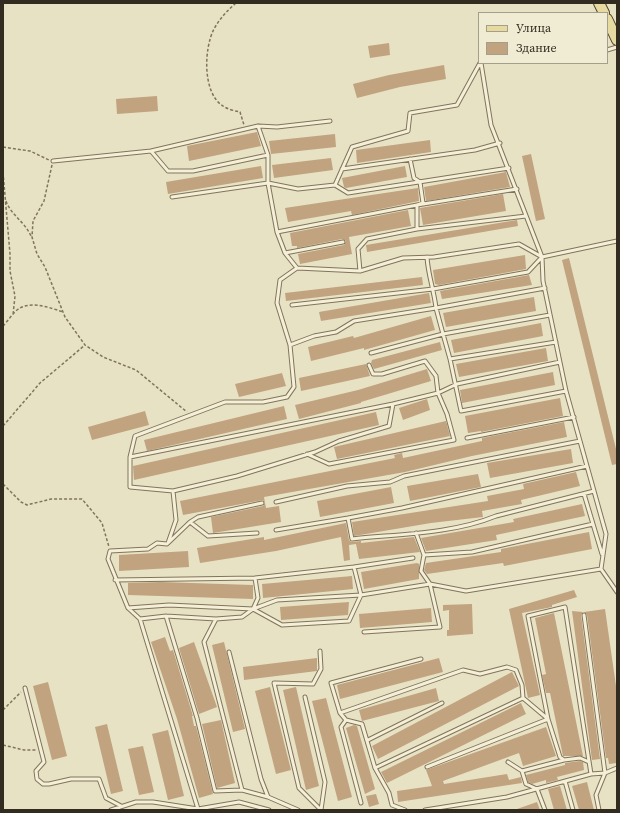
<!DOCTYPE html>
<meta charset="utf-8">
<style>
body{margin:0}
#map{position:relative;width:620px;height:813px;overflow:hidden;background:#e8e2c4;font-family:"Source Serif 4",serif}
canvas{display:block}
.frame{position:absolute;inset:0;border:4px solid #322b1f;pointer-events:none}
.legend{position:absolute;left:478px;top:12px;width:130px;height:52px;box-sizing:border-box;background:#f0ecd3;border:1px solid #a49f8b;margin:0;padding:5px 7px;list-style:none;font-size:12px;color:#322b1f}
.legend li{display:flex;align-items:center;gap:8px;height:20px}
.legend b{width:20px;border:1px solid #a49f8b}
</style>
<div id="map">
<canvas width="620" height="813"></canvas>
<div class="frame"></div>
<ul class="legend">
<li><b style="height:5px;background:#e6daa1"></b>Улица</li>
<li><b style="height:11px;background:#c1a37f"></b>Здание</li>
</ul>
</div>
<script>
const c = document.querySelector('canvas').getContext('2d');
c.lineJoin = 'round';
function fillPath(path, color) { c.fillStyle = color; c.fill(path, 'evenodd'); }
function stroke(path, color, width, dash) { c.strokeStyle = color; c.lineWidth = width; c.lineCap = dash ? 'butt' : 'round'; c.setLineDash(dash || []); c.stroke(path); }
const building = new Path2D(`
 M389,43L390,55L370,58L368,46Z
 M444,65L446,79L400,87L357,98L353,84L389,75Z
 M157,96L158,111L117,114L116,99Z
 M257,132L261,146L189,161L187,146Z
 M335,134L336,147L271,154L269,141Z
 M430,140L431,152L357,163L356,150Z
 M531,154L545,219L536,221L522,156Z
 M331,158L333,170L274,178L272,165Z
 M261,166L263,178L168,194L166,182Z
 M405,166L407,177L346,188L344,187L342,178Z
 M506,172L510,187L426,201L424,187Z
 M418,188L419,201L352,215L351,211L288,222L285,208Z
 M503,194L506,211L423,225L420,208Z
 M408,210L411,226L349,237L352,254L300,264L298,254L344,245L346,241L342,239L297,248V246H292L290,233Z
 M517,220L518,226L367,252L366,245Z
 M525,255L526,269L439,285L435,284L433,270Z
 M569,258L617,453V464L612,465L562,260Z
 M529,275L532,285L442,299L440,291Z
 M422,277L423,285L286,301L285,293Z
 M429,293L431,303L321,321L319,312Z
 M534,297L536,311L446,327L443,313Z
 M431,316L435,330L364,350V348L311,361L308,347L353,336L354,338Z
 M541,323L543,336L454,353L451,340Z
 M440,342L442,350L374,369L371,363L372,360Z
 M546,348L548,361L459,377L456,364Z
 M366,364L370,376L301,391L299,378Z
 M427,369L431,381L361,402V403L299,419L295,405L358,390Z
 M553,372L555,385L462,403L460,390Z
 M282,373L286,386L239,397L235,384Z
 M560,398L563,416L481,432V431L468,433L465,416Z
 M427,399L430,410L403,420L399,408Z
 M284,406L287,419L147,451L144,440Z
 M145,411L149,425L92,440L88,427Z
 M376,412L379,425L134,480L133,466Z
 M446,421L450,436L337,459L334,447Z
 M564,422L567,437L472,456L405,472L264,497L266,508L279,506L281,522L213,533L211,517L263,506L265,503L263,500L183,515L180,501L395,458L394,455L402,453L403,458L482,441V438Z
 M571,449L573,463L490,478L487,463Z
 M576,472L580,486L521,500L522,504L482,511L483,517L431,523L354,536L352,522L488,501L487,496L524,489L523,484Z
 M478,474L481,487L410,501L407,486Z
 M391,487L394,503L320,517L317,501Z
 M582,504L585,516L496,535L497,540L426,551L421,538L514,522L513,519Z
 M346,523L349,540L351,542L361,541V543L414,537L420,552L359,559L356,544L349,545L350,560L344,561L341,537L276,551L200,563L197,548L264,537V540Z
 M589,532L592,549L504,566L503,563L427,574L424,570L426,563L501,552V549Z
 M188,551L189,567L119,571V555Z
 M417,563L419,564V579L364,589L361,572Z
 M352,576L353,589L263,598L262,584Z
 M161,582L253,585V599L128,595V583Z
 M574,590L577,597L552,605V607L522,613L540,695L528,698L509,609Z
 M349,602L348,615L281,620L280,607Z
 M472,604L473,634L447,636V630H449V610L443,611V605Z
 M431,608L432,622L360,628L359,614Z
 M605,609L617,693V763L609,764L608,758H606L587,615L584,612Z
 M572,611L583,612L581,615L600,759L592,760Z
 M554,613L583,756H563L550,693H546L542,675L546,674L535,618Z
 M165,637L170,651L173,650L193,716H192L194,726H196L213,794L199,798L177,719L151,642Z
 M194,642L217,707L199,714L179,648Z
 M224,642L245,729L233,732L212,645Z
 M317,658V671L244,680L243,667Z
 M439,658L443,672L340,699L337,685Z
 M512,672L519,686L378,759L372,746Z
 M48,682L67,756L52,760L33,686Z
 M270,687L291,770L276,774L255,691Z
 M296,687L319,786L306,790L283,690Z
 M436,688L439,701L362,721L359,710Z
 M326,698L352,797L338,801L312,701Z
 M521,703L526,714L393,780L387,783L381,772Z
 M221,720L235,783L217,788L202,724Z
 M107,724L123,791L111,794L95,727Z
 M354,725L357,726L375,789L365,794L346,728Z
 M546,727L556,756L523,766L519,753L443,781L444,784L507,774L509,780L521,777L522,783L398,802L397,791L432,786L426,770Z
 M168,730L184,796L168,800L152,734Z
 M143,746L154,792L139,795L128,749Z
 M580,761L583,762L584,770L557,777L558,780L546,783V780L532,784L528,782L526,775L565,765V763Z
 M587,782L594,810H579L572,786Z
 M560,786L567,810H554L548,789Z
 M376,794L379,804L369,807L366,796Z
 M537,802L540,810H517V809Z`);
const path = new Path2D(`
 M236,3C227,11 220,18 214,29C204,48 202,93 223,106C227,109 235,111 240,112L244,125
 M3,147L30,151L49,160
 M52,165L44,201L33,221L32,237L37,254L45,267L65,317L85,345L103,357L136,370L187,412
 M3,172L10,254V271L15,296L13,315
 M6,201C11,215 25,222 31,236
 M3,326C8,321 14,311 20,308C33,301 51,308 63,312
 M3,426L40,383L85,345
 M3,484L21,502L27,505L51,499H82L102,523L109,547
 M3,710L21,692
 M3,745L24,750H37`);
const lane = new Path2D(`
 M607,50L617,47
 M481,63L491,125L542,257
 M258,126L268,155V183L277,232L285,253L297,268
 M151,151L258,126L277,127L330,121
 M410,159L414,178L420,182L423,203L417,205V229
 M53,161L151,151L168,171H193L268,155
 M342,169L475,150L500,143
 M335,185L352,147L408,131L410,113L457,105L480,63
 M172,197L268,183L298,189L335,185L348,193L509,168
 M277,232L417,205L517,189
 M285,253L343,242
 M360,271L358,249L367,239L417,229L526,216
 M292,305L433,289L528,272L542,257L617,241
 M556,342L450,359L461,411L566,391L606,534L601,569
 M290,345L314,336L336,332L354,321L436,308C434,290 428,275 427,257
 M371,353L443,334L436,308L545,288
 M450,359L443,334L550,315
 M393,404L130,457L135,436L225,402H263L287,397L294,387L290,345L277,303L280,280L297,268L360,271L403,258L434,257L519,244L542,257L543,281L566,391
 M467,438L574,417
 M307,454L329,464L454,440L447,414L438,393L436,376L425,361L382,374H373L369,365
 M130,457V487L173,491L237,476L315,452L339,441L389,426L393,404L438,393L457,384L560,362
 M584,494L602,554
 M276,502L347,486L390,482L404,476L580,441
 M348,518L402,508L587,466
 M190,522L198,517L262,503
 M276,530L348,518L352,539C399,534 452,534 496,516L594,491
 M416,533L424,555L472,552L593,524
 M168,543L176,520L173,491
 M354,567L361,595L430,584L466,591L601,569L617,592
 M115,580L255,578L354,567L413,558
 M128,608L169,605L253,609L258,598L255,578
 M584,615L605,773L596,795L599,810
 M140,619L166,616L216,619L204,642L242,790L215,791L197,718L166,616
 M216,619L242,617L253,609L282,625L349,621L361,595L277,600L253,609
 M364,632L440,627L430,584L421,571L424,555
 M320,651L321,669L313,684L274,683L299,788L321,810
 M229,652L261,779L268,797L298,810
 M25,688L44,762L36,771L37,779L43,784H49L71,779H99L106,798L121,806
 M305,697L325,782L321,810
 M340,713L331,683L421,659
 M346,720L362,724L375,768L389,793L392,805L405,810
 M368,740L442,703
 M508,762L522,771L526,784L537,789L545,810
 M427,767L548,719L528,616L565,607L591,774
 M375,768L523,698
 M522,771L564,760
 M565,781L573,810
 M242,790L268,797
 M361,803L341,727L346,720L340,713L463,670L480,674L507,667L516,670L522,685L523,698L548,719L560,757L564,760L580,758L589,762
 M198,809L140,619L128,608L108,559L110,551L148,549L157,543L167,544L190,522L208,536L257,533
 M111,810L136,802H153L198,809L239,802L269,810
 M425,810L507,797L591,774L605,773L617,768`);
const primary = new Path2D(`
 M599,3L604,13
 M607,19L617,40`);
fillPath(building, '#c1a37f');
stroke(lane, '#80745d', 5);
stroke(primary, '#4e4231', 12);
stroke(path, '#80745d', 1.5, [3, 2]);
stroke(lane, '#f4efd6', 3);
stroke(primary, '#e6daa1', 10);
</script>
